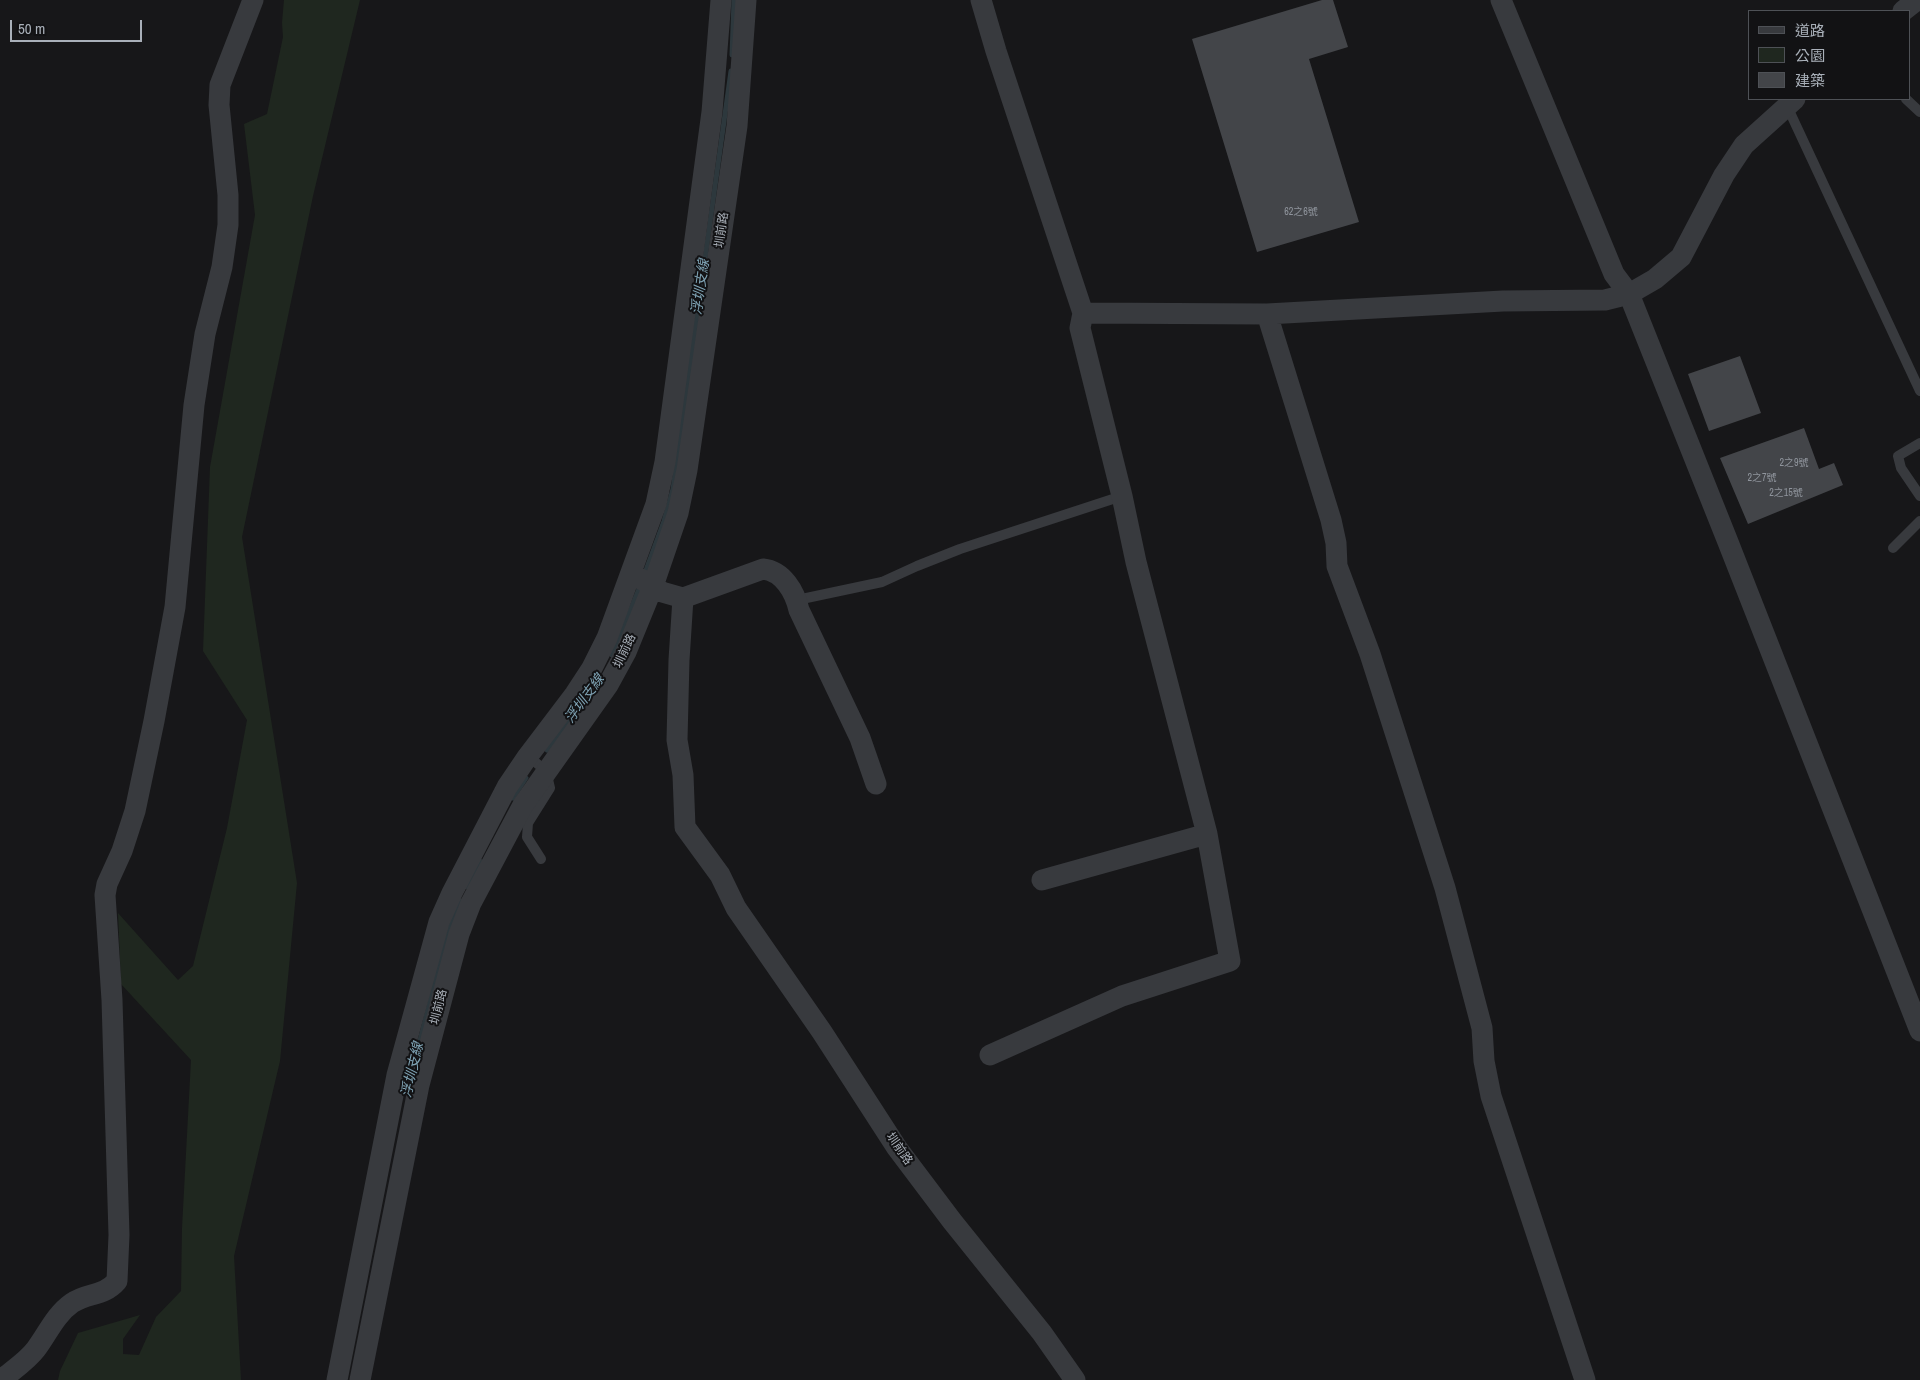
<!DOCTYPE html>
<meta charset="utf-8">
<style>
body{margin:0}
#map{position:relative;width:1920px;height:1380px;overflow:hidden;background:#171719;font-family:"Archivo Narrow","Noto Sans TC",sans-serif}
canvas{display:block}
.legend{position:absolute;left:1748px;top:10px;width:162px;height:90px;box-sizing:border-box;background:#121214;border:1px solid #4e5156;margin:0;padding:6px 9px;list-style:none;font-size:15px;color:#a9b0b9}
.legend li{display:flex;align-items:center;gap:10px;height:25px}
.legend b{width:25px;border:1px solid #4e5156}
.scale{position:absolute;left:10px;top:20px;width:132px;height:22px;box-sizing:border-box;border:2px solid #a9b0b9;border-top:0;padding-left:6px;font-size:15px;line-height:18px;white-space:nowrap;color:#a9b0b9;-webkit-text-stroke:4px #121214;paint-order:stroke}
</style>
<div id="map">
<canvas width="1920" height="1380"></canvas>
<ul class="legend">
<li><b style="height:6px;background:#383a3e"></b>道路</li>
<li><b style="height:14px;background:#1f271f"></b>公園</li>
<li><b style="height:14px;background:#434549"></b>建築</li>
</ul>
<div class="scale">50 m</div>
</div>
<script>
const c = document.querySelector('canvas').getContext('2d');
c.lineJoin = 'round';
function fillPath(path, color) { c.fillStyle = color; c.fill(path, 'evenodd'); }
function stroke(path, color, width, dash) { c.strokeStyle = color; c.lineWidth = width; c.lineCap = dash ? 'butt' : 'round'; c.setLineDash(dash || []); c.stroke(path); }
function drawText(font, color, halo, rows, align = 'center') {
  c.font = font + ' "Archivo Narrow","Noto Sans TC",sans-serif'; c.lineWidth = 4; c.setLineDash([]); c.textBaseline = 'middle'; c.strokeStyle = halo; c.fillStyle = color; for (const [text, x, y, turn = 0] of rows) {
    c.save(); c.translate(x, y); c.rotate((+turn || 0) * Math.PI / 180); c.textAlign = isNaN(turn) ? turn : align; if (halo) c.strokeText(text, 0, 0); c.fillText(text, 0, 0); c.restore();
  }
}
const green = new Path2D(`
 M284,0H360L313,196L242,537L297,883L280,1061L234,1256L241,1380H58L60,1371L78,1333L140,1315L123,1339V1354L139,1355L156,1317L181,1291L182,1228L191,1060L121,984L118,913L178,980L193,966L227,828L247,720L203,651L210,467L255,215L244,124L267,114L283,37L282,23Z`);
const stream = new Path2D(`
 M732,55L734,0
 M646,570L664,521L673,489L731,71
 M612,655L639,589
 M547,750L571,719
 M513,798L526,778
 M468,887L480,861
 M409,1083L447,935L461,901`);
const building = new Path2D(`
 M1322,0H1333L1348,47L1309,59L1359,222L1257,252L1192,39Z
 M1740,356L1761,413L1709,431L1688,374Z
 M1804,428L1819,469L1834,463L1843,485L1748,524L1720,458Z`);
const lane = new Path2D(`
 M1906,99L1920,112
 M1787,106L1920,391
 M1920,443L1898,456L1901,468L1920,496
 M1893,548L1920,521
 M797,600L882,582L917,566L960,549L1122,496
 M528,756L546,771L550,788L528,823L527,837L541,859`);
const street = new Path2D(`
 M981,0L996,51L1083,313L1080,328L1122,496L1136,562L1207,834L1230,961L1122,996L990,1055
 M1501,0L1614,274L1629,294L1728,542L1920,1031
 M1903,11L1917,0
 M1083,313L1267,314L1503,301L1605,300L1629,294L1655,279L1681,257L1724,175L1744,145L1795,99
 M1267,314L1331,520L1336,543L1337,566L1370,654L1445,888L1482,1028L1484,1061L1491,1096L1585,1380
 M641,579L662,592L683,598L763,569C783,571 795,592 799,610L860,738L876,784
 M683,598L679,660L677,740L683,775L685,827L720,875L736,908L822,1032L897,1148L952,1221L1042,1333L1075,1380
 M1042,880L1207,834
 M1,1380C13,1370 27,1361 36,1349C48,1333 55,1315 72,1303C88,1292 103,1297 117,1281L119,1235L112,1000L105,895L107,884L122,851L135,811L154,721L175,607L194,405L205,334L222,267L228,225V195L219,105L220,85L253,0
 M337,1380L397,1075L439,922L452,893L507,787L528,756L575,694L592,668L607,638L656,504L665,462L712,112L721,0
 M360,1380L419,1085L459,934L471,903L523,805L608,685L626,652L653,586L678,513L687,470L737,126L746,0`);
const numberNames = [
 ["62之6號",1301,212],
 ["2之9號",1794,463],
 ["2之7號",1762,478],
 ["2之15號",1786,493]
];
const streetNames = [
 ["圳前路",722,230,-82],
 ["圳前路",625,651,-65],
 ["圳前路",439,1007,-76],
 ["圳前路",899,1149,55]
];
const waterNames = [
 ["浮圳支線",701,287,-82],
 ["浮圳支線",585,699,-54],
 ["浮圳支線",413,1070,-77]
];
fillPath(green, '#1f271f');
stroke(stream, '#2d383d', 5);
fillPath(building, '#434549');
stroke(lane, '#383a3e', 10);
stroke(street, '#383a3e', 21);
drawText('10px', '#90959d', null, numberNames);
drawText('12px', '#a9b0b9', '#121214', streetNames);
drawText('italic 14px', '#7fa3b4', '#121214', waterNames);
</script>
